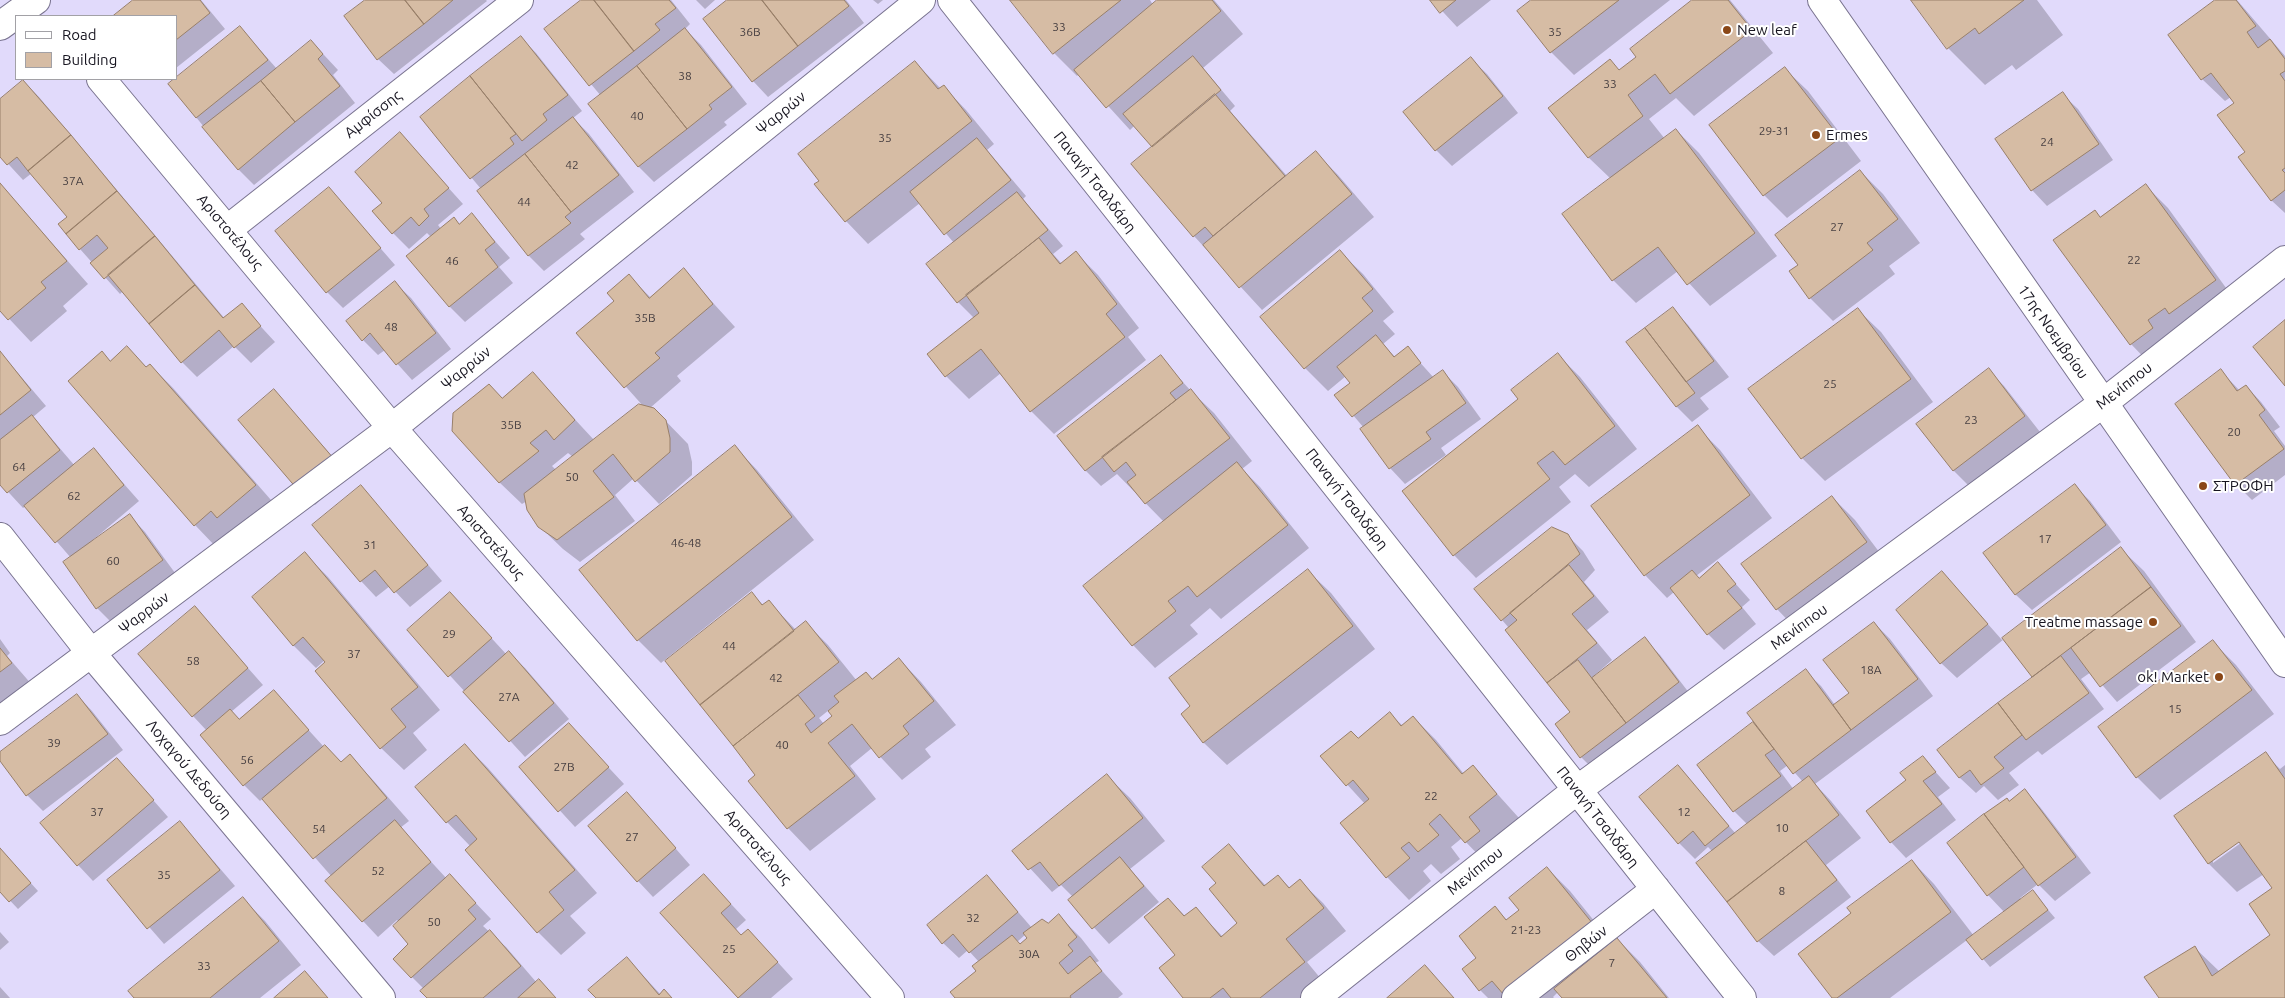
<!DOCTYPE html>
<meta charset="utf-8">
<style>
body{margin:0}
#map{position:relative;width:2285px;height:998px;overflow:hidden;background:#e1dafb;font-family:Ubuntu,sans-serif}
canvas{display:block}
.legend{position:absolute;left:15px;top:15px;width:162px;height:65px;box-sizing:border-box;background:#fff;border:1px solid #a2a1a6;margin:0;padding:6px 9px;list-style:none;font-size:15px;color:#171520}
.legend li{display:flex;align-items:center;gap:10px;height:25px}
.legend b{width:25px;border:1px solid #a2a1a6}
</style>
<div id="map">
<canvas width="2285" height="998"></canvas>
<ul class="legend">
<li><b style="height:6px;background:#fff"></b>Road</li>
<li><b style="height:14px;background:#d6bca4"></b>Building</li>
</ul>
</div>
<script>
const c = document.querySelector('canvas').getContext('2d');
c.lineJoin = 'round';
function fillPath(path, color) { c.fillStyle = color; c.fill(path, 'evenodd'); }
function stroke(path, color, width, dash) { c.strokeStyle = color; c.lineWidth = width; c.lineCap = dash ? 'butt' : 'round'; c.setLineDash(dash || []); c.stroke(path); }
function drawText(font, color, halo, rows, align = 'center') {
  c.font = font + ' Ubuntu,sans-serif'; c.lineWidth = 4; c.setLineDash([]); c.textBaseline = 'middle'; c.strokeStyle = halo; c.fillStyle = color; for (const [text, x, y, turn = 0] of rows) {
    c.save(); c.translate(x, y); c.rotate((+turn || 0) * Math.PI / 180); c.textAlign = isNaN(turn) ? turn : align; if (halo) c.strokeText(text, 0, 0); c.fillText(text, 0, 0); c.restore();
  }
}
const shadow = new Path2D(`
 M135,0H201L225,29L176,68V16H115Z
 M366,0H486L487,1L394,74L378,59Z
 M583,0H671L690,24L685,29L701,45L747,104L724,122L727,125L654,182L639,167L590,104L601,96L545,29Z
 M696,0H715L705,9Z
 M729,0H846L864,23L768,97L753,81Z
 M873,0H883L878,4Z
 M1012,0H1150L1153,5L1159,0H1214L1243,34L1203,68L1235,106L1230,111L1287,176L1316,153L1338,175L1374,217L1262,310L1194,236L1154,147L1135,125L1130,130L1079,74L1077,76L1054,53Z
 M1432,0H1491L1457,27Z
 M1534,0H1670L1574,75L1551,52Z
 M1694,0H1730L1773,53L1694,116L1676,98L1649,119L1665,139L1676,130L1699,153L1777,256L1710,306L1678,271L1636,303L1613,280L1563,215L1611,179L1589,158L1550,108L1610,61L1620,71L1638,57Z
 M1913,0H2037L2063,35L2016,70L2012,65L1985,85L1948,48Z
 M2217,0H2237L2285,56V213L2271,200L2247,152L2235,103L2231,97L2225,101L2202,79Z
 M240,27L277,69L311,41L338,70L333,75L355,103L254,185L238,169L170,85Z
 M521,38L536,53L582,111L573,118L589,134L634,192L580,234L585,239L544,271L529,256L479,191L481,189L421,117Z
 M1471,59L1487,74L1518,113L1452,166L1436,150L1405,112Z
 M915,62L941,89L944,87L966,110L994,144L987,150L1026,196L1023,199L1063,246L1053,254L1062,264L1076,253L1098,275L1139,328L1128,337L1146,360L1054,434L1031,411L1001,373L969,399L946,376L929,354L974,318L958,302L954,243L920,203L868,244L846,221L821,181Z
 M1785,69L1808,91L1861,161L1787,218L1764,195Z
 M23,81L39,97L225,319L241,305L275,342L251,363L234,346L197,377L182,362L123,291L120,294L80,249L69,218L32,173L23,180L0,155V101Z
 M2062,94L2078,109L2113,160L2047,206L2032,190Z
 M400,134L463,204L438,225L441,229L454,219L460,225L472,215L510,258L499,267L513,283L465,322L449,306L431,237L427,233L409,249L393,233L384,203Z
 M1860,171L1883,194L1920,243L1889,266L1895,274L1833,321L1810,298L1800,265Z
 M0,184L88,284L63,306L67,311L31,342L0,309Z
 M2145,185L2168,208L2237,303L2153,367L2131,344L2095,212L2101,218Z
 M329,189L395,265L343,308L327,292L277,231Z
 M1340,252L1363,274L1394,312L1383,321L1395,334L1383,344L1395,357L1407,348L1434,378L1443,372L1458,387L1481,419L1441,448L1446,455L1405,484L1390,468L1364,428L1336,395L1352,383L1346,376L1328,391L1305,368Z
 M683,270L735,327L677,376L681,381L650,408L654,409L688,444L692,462V475L659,504L634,478L615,495L635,521L580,562L563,549L539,526L527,501L522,504L499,482L503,399L533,374L594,440L644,407L578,333L616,301L629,276L651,298ZM568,453L573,457L556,470L552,466Z
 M395,283L411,298L451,349L412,380L385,350L378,355L363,340Z
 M1673,309L1688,325L1729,377L1700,398L1709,409L1692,422L1677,407Z
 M1858,310L1881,332L1933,402L1825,481L1802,458L1750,389Z
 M127,348L147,368L150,365L173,388L278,508L217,548L195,525L102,353L111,362Z
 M0,352L46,406L33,417L75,466L94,450L139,501L93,540L94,541L130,516L145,532L178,577L113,624L97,608L64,562L71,558L26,506L23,508L0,483Z
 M1558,355L1580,377L1637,449L1589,487L1575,474L1559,487L1571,502L1476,578L1454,555L1520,399Z
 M1160,357L1191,391L1214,413L1252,461L1242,469L1260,487L1309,548L1221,619L1210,608L1190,625L1198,634L1155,668L1133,645L1085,586L1164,522L1117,474L1101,486L1085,470Z
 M1988,370L2004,386L2040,432L1969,486L1954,471L1918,424Z
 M2221,371L2240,391L2246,386L2261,402L2280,427L2274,431L2285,446V475L2252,500L2236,484Z
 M274,391L349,475L315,505L299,489Z
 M1697,427L1720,450L1772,518L1696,576L1699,579L1718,564L1750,600L1742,607L1756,624L1724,650L1708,634L1674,592L1667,598L1645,575Z
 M735,447L757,470L814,540L661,663L638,640L581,570Z
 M2075,486L2090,501L2121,542L2032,610L2016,595L1985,554Z
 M361,487L442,581L410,607L390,586L376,597L361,581Z
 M1832,497L1855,520L1889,565L1799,632L1777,609Z
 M1567,535L1583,551L1595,570L1584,582L1609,612L1587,630L1612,660L1595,675L1596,676L1644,639L1660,655L1693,698L1597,773L1581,757L1571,713L1507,630L1509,628L1502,620Z
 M2121,549L2144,571L2196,642L2117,702L2091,672L2081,679L2104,709L2042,755L2038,751L2009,773L2019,785L1998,800L1984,786L1976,793L1960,778L1938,750L2034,678L2004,639L1957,678L1941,663L1942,572L2002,640Z
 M305,554L328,577L440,710L413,733L427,750L404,770L381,748L325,660L316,668L293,645Z
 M1308,571L1331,593L1375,649L1227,765L1204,743L1182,714L1192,707Z
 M450,593L507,655L509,653L525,668L569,719L525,757L408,630Z
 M752,594L764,606L769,602L796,630L806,623L828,645L857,681L873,680L899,659L921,682L956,725L925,749L931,757L902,780L872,748L850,766L876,799L810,851L788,828L757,775L667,662ZM829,710L834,716L824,724L819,718Z
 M195,608L263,685L231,712L240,721L274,692L324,747L342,763L350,756L372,779L409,821L400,828L447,879L450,876L491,919L483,926L506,947L537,983L556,998H428L424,989L412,977L410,944L399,922L397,920L378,937L363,921L332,877L263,798L260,801L244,785L202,735L207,731L193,716Z
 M1874,623L1890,639L1933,696L1815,784L1831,801L1861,838L1826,865L1851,897L1774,956L1758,941L1728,901L1713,852L1708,847L1695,859L1679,843L1678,767L1736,834L1748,825L1734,811L1699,765L1755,722L1805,671L1821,686L1835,705L1850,693ZM1788,765L1803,782L1794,790L1780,771Z
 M0,639L10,653L7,656L33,686L0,705Z
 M2213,642L2236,665L2274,714L2160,800L2137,777Z
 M77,695L92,711L123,750L43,811L27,795L0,759V754Z
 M1390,714L1403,726L1413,717L1436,740L1464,774L1473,767L1519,818L1491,841L1502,854L1488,865L1462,838L1451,847L1460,859L1441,874L1431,864L1423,871L1431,881L1409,900L1387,877L1365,804L1322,757L1358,739Z
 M569,725L624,784L575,827L520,767Z
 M465,745L488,768L597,893L570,916L586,933L561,955L538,932L471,847L447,822Z
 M2265,754L2280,769L2285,765V998H2160L2194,947L2220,972L2271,936L2274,888L2264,874L2237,892L2209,864L2176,817ZM2244,838L2245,840L2213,863V860Z
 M1923,758L1950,788L1938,797L1956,820L1906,858L1891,842L1908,781Z
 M117,759L168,817L93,881L78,865Z
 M1107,776L1130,798L1165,841L1130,869L1159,902L1109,944L1069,900L1073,897L1061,885L1052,892L1014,851Z
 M2025,791L2040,807L2091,873L2055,901L2038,884L2020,898L2022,900L2033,892L2055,918L1990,967L1967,940L1890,998H1833L1853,913L1912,861L1934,884L1974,936L2005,913L1988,895L2010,802Z
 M642,810L690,865L653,897L638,881Z
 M180,822L235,886L164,944L109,881Z
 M1229,846L1266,886L1278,876L1291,889L1300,881L1323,903L1346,931L1307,962L1326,985L1310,998H1185L1168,899L1186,917L1196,909L1223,937L1239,923L1217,883Z
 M0,849L38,891L18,909L0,890Z
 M1547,868L1570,891L1612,943L1617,939L1640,962L1669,998H1563L1558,992L1553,997L1554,998H1488L1480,990L1478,958L1495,908L1508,921L1521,910Z
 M704,875L746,920L736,929L741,936L763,946L793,979L771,998H738L662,913Z
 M987,876L1032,928L1048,925L1059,916L1081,938L1099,961L1095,963L1123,994L1118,998H956L978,971L979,962L968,950L959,958L943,943ZM1026,934L1029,938L1021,945L1017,942Z
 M242,898L265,921L301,965L260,998H135Z
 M0,932L9,942L0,950Z
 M627,958L661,995L671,998H597Z
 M0,987L10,998H0Z`);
const building = new Path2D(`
 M133,0H200L210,13L176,40V16H113Z
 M365,0H405L424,24L377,60L344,16Z
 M405,0H453L424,24Z
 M581,0H594L634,51L589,86L544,29Z
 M594,0H669L676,8L655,24L660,30L634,51Z
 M727,0H762L798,46L752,82L703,19Z
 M762,0H844L849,6L798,46Z
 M1010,0H1121L1053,54Z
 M1157,0H1212L1221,11L1106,108L1074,70Z
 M1430,0H1456L1440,13Z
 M1531,0H1619L1550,53L1517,11Z
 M1692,0H1728L1752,30L1670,94L1655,74L1628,95L1643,116L1588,158L1548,108L1610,59L1619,70L1636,57L1630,49Z
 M1911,0H2024L1979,34L1975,28L1947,49Z
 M2215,0H2236L2256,26L2247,32L2258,48L2270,39L2285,59V71L2280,74L2285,81V168L2282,170L2285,173V190L2271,201L2238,157L2245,152L2217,115L2234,103L2211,73L2201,80L2168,35Z
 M240,26L268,60L196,118L168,84Z
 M685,28L732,87L709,105L712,109L687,129L637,66Z
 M521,36L568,95L543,114L547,120L522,141L470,76Z
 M311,40L323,54L318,59L340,86L295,122L261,81Z
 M1193,56L1221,90L1152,147L1123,114Z
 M1471,57L1503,96L1435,151L1403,112Z
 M915,61L938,89L944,85L972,121L845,222L814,184L819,181L798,154Z
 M637,66L687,129L638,167L588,104Z
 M1785,67L1840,138L1763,196L1709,125Z
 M470,76L516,134L510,138L514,144L470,179L420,117Z
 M23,80L71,135L28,171L17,157L7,165L0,157V99Z
 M261,81L295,122L238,170L202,127Z
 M2063,92L2099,144L2031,191L1995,139Z
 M1215,94L1285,176L1213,236L1205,227L1193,237L1131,164Z
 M573,117L619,175L571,212L525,154Z
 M1676,129L1755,233L1687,285L1658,247L1612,281L1562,214Z
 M400,132L449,188L424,209L429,216L419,226L411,217L392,234L372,211L382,203L355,172Z
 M71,135L117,191L66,234L58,224L67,217L28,171Z
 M977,138L1011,180L944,235L910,192Z
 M1316,151L1352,194L1239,288L1203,245Z
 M525,154L571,212L565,217L571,223L528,256L477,191Z
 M1860,170L1898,219L1867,243L1873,250L1809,299L1789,271L1798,265L1775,235Z
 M0,183L67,261L41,282L46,288L8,320L0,311Z
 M2146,184L2216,280L2169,314L2165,308L2148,320L2153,328L2130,345L2053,240L2095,210L2100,217Z
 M329,187L381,248L326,293L275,231Z
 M117,191L155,236L104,279L90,263L108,248L97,235L79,250L66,234Z
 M1017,192L1048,230L957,303L926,264Z
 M472,213L495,242L485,250L498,267L449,307L406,256L454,217L459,224Z
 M155,236L195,285L149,324L108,275Z
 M1039,238L1060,264L1076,251L1117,304L1106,314L1125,337L1030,412L981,349L945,377L927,354L979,313L966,295Z
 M1340,250L1373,289L1362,298L1373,311L1304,369L1260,317Z
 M684,268L713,304L655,353L660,358L624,388L576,333L614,301L607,293L629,274L649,298Z
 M395,281L436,333L396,365L370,333L362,341L346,321Z
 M195,285L223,318L242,303L261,326L234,348L219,330L181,363L149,324Z
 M1673,307L1714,361L1686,382L1645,328Z
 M1858,308L1911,379L1801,459L1748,389Z
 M2285,320V386L2253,347Z
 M1645,328L1695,393L1676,407L1626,342Z
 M1376,335L1394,357L1408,346L1421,363L1352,417L1334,395L1350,383L1337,367Z
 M127,346L146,367L150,364L256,485L217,518L211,511L194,526L68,381L102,351L110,361Z
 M0,351L31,390L0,415Z
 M1558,353L1615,426L1565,465L1553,451L1537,463L1550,479L1453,556L1402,491L1518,399L1511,390Z
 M1161,355L1183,383L1170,393L1176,400L1085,471L1057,436Z
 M1989,368L2025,416L1953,471L1916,424Z
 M2221,369L2237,391L2246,385L2265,410L2259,415L2284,449L2235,485L2175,404Z
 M1443,370L1466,403L1426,432L1431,439L1389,469L1360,429Z
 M533,372L575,420L554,440L546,430L530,443L539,451L499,483L452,431L453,413L489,384L502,398Z
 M274,389L334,459L298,490L238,420Z
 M1191,389L1230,438L1145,504L1127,482L1136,475L1126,462L1114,472L1102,457Z
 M639,404L654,408L666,420L670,438V452L635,482L613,454L593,471L614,497L557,540L538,527L527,510L524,494Z
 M32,415L60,450L7,493L0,485V440Z
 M1698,425L1750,495L1644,576L1591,506Z
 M735,445L792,517L637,641L579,570Z
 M94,448L124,485L55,543L24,506Z
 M1237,462L1288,525L1197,597L1188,586L1168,601L1176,611L1132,646L1083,586Z
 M2075,484L2106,525L2015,595L1983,553Z
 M361,485L428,565L394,593L375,570L360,582L312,525Z
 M1832,496L1867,542L1776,610L1741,564Z
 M130,514L163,560L96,609L63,562Z
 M1552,527L1568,534L1580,554L1501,621L1474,589Z
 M2121,547L2151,587L2032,677L2002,638Z
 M305,552L418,687L391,709L406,727L380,749L315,671L325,662L303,637L293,646L252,597Z
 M1718,562L1736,584L1727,591L1742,608L1707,635L1670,588L1692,570L1699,578Z
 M1569,565L1594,596L1572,614L1597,643L1547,683L1505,630L1517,620L1510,613Z
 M1308,569L1353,626L1203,743L1181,714L1190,706L1169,678Z
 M1942,571L1988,624L1940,664L1896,610Z
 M2151,587L2181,626L2100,687L2071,648Z
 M450,592L492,638L448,677L407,630Z
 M752,592L762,605L769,600L794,631L700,705L665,661Z
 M195,606L248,668L192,717L138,654Z
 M806,621L839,662L733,746L700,705Z
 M1874,622L1918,679L1851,730L1833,705L1849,693L1823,660Z
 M1645,637L1679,682L1626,723L1592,678Z
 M2213,640L2252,690L2136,778L2098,727Z
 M0,648L12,663L0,672Z
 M509,651L554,703L509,742L463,692Z
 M2061,656L2089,693L2026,740L1998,703Z
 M899,658L934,701L903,726L909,734L879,758L852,724L828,743L855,776L787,829L748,781L755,775L733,746L798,695L815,716L805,724L811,733L832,716L828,711L839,702L834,696L866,672L872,679Z
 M1578,660L1626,723L1580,758L1555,724L1570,712L1547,683Z
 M1806,669L1851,730L1793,774L1747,713Z
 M274,690L309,730L243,786L200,735L230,709L239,719Z
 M77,694L108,734L26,796L0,761V752Z
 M1998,703L2022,735L1994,757L2004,768L1981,785L1970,770L1959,778L1937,750Z
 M1390,712L1401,726L1413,716L1462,774L1473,765L1497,794L1469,817L1480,831L1465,843L1440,814L1429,824L1439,835L1418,852L1409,842L1401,848L1410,858L1386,878L1340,823L1369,799L1353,780L1346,786L1320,756L1351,731L1358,738Z
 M1753,722L1774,749L1765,755L1781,776L1733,812L1697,765Z
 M569,723L609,767L558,812L519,767Z
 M465,744L575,870L549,892L564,910L537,933L465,850L477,839L456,815L446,823L415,787Z
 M325,745L341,762L350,754L387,798L313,859L262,799Z
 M2266,752L2285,779V998H2159L2144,977L2195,946L2212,976L2270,935L2249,904L2272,888L2239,842L2208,864L2174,816Z
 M1923,756L1936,772L1923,781L1942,804L1890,843L1866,811L1906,780L1900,773Z
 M117,758L154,800L77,866L40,823Z
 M1678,765L1729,826L1705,846L1693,831L1678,844L1639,797Z
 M1107,774L1143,818L1059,886L1040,862L1028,870L1012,851Z
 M1809,776L1839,815L1727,902L1696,863Z
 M2025,789L2076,857L2038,886L1984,814L2007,798L2009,801Z
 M627,792L676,848L637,882L588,826Z
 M1984,814L2024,867L1987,896L1947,843Z
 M395,820L431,862L362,922L325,881Z
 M180,821L220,870L147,929L107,880Z
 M1806,841L1837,880L1757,942L1727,902Z
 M1229,844L1264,886L1278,875L1289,888L1300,879L1324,908L1286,939L1305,962L1260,998H1231L1223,988L1210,998H1183L1159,968L1175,955L1144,917L1168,898L1184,916L1196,907L1221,937L1237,923L1209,889L1216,883L1202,867Z
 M0,848L31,883L9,902L0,892Z
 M1120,857L1144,886L1092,929L1068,900Z
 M1912,860L1951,912L1837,998H1832L1798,954L1851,913L1847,908Z
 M1547,867L1593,924L1504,995L1492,981L1479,991L1462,969L1476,958L1459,936L1495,906L1506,920L1519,910L1509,898Z
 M450,874L476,903L468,910L476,919L411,978L393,959L408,944L393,926Z
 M704,874L731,904L721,913L741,935L748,929L778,962L738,998L660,913Z
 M987,875L1018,912L969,953L953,934L942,944L927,925Z
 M2033,890L2048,910L1982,960L1966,940Z
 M243,897L279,941L210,998H134L128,991Z
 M1059,914L1077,937L1068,945L1073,951L1059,963L1068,974L1090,956L1102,971L1070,996L1071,998H955L950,992L976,971L972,966L1012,935L1020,944L1027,938L1023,933L1042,919L1048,923Z
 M490,930L521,966L483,998H427L420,991Z
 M1617,938L1667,998H1562L1554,989Z
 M627,957L659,995L664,989L672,998H596L588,990Z
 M1425,965L1454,998H1387Z
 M305,971L328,998H274Z
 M539,979L556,998H518Z`);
const minor = new Path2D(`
 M952,0L1742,998
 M1822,0L2285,663
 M0,26L36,0
 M101,79L392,428L890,998
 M228,229L519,0
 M0,537L91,653L381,998
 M0,721L392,428L921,0
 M1315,998L1577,790L2102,404L2285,260
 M1516,998L1656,889`);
const markers = [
 [1727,30,5,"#8a4717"],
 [1816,135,5,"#8a4717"],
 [2203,486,5,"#8a4717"],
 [2153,622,5,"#8a4717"],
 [2219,677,5,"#8a4717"]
];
const numberNames = [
 ["33",1059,27],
 ["36Β",750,32],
 ["35",1555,32],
 ["38",685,76],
 ["33",1610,84],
 ["40",637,116],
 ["29-31",1774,131],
 ["35",885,138],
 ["24",2047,142],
 ["42",572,165],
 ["37A",73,181],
 ["44",524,202],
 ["27",1837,227],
 ["22",2134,260],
 ["46",452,261],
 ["35Β",645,318],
 ["48",391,327],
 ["25",1830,384],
 ["23",1971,420],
 ["35Β",511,425],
 ["20",2234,432],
 ["64",19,467],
 ["50",572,477],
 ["62",74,496],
 ["17",2045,539],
 ["46-48",686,543],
 ["31",370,545],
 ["60",113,561],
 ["29",449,634],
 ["44",729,646],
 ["37",354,654],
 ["58",193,661],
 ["18A",1871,670],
 ["42",776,678],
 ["27Α",509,697],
 ["15",2175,709],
 ["39",54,743],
 ["40",782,745],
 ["56",247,760],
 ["27Β",564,767],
 ["22",1431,796],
 ["37",97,812],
 ["12",1684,812],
 ["10",1782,828],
 ["54",319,829],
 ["27",632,837],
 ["52",378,871],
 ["35",164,875],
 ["8",1782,891],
 ["32",973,918],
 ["50",434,922],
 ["21-23",1526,930],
 ["25",729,949],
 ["30A",1029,954],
 ["7",1612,963],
 ["33",204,966]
];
const poiNames = [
 ["New leaf",1737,30],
 ["Ermes",1826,135],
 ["ΣΤΡΟΦΗ",2213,486],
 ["Treatme massage",2143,622,"right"],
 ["ok! Market",2209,677,"right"]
];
const streetNames = [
 ["Ψαρρών",781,113,-39],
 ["Αμφίσσης",373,114,-38],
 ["Παναγή Τσαλδάρη",1095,182,52],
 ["Αριστοτέλους",230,232,50],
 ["17ης Νοεμβρίου",2053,332,55],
 ["Ψαρρών",466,368,-39],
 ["Μενίππου",2124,386,-38],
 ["Παναγή Τσαλδάρη",1347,499,52],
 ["Αριστοτέλους",491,542,49],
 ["Ψαρρών",144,613,-37],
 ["Μενίππου",1799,627,-36],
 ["Λοχαγού Δεδούση",189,769,50],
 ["Παναγή Τσαλδάρη",1598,817,52],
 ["Αριστοτέλους",758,847,49],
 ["Μενίππου",1475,871,-39],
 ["Θηβών",1586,944,-38]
];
fillPath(shadow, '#0003');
fillPath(building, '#d6bca4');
stroke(building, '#987f69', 1);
stroke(minor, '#79738f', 30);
stroke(minor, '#fff', 28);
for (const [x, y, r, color] of markers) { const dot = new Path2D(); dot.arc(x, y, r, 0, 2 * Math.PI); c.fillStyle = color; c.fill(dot); stroke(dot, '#fff', 2); }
drawText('12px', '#473f41', null, numberNames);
drawText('15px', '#171520', '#fff', poiNames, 'left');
drawText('15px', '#171520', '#fff', streetNames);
</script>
